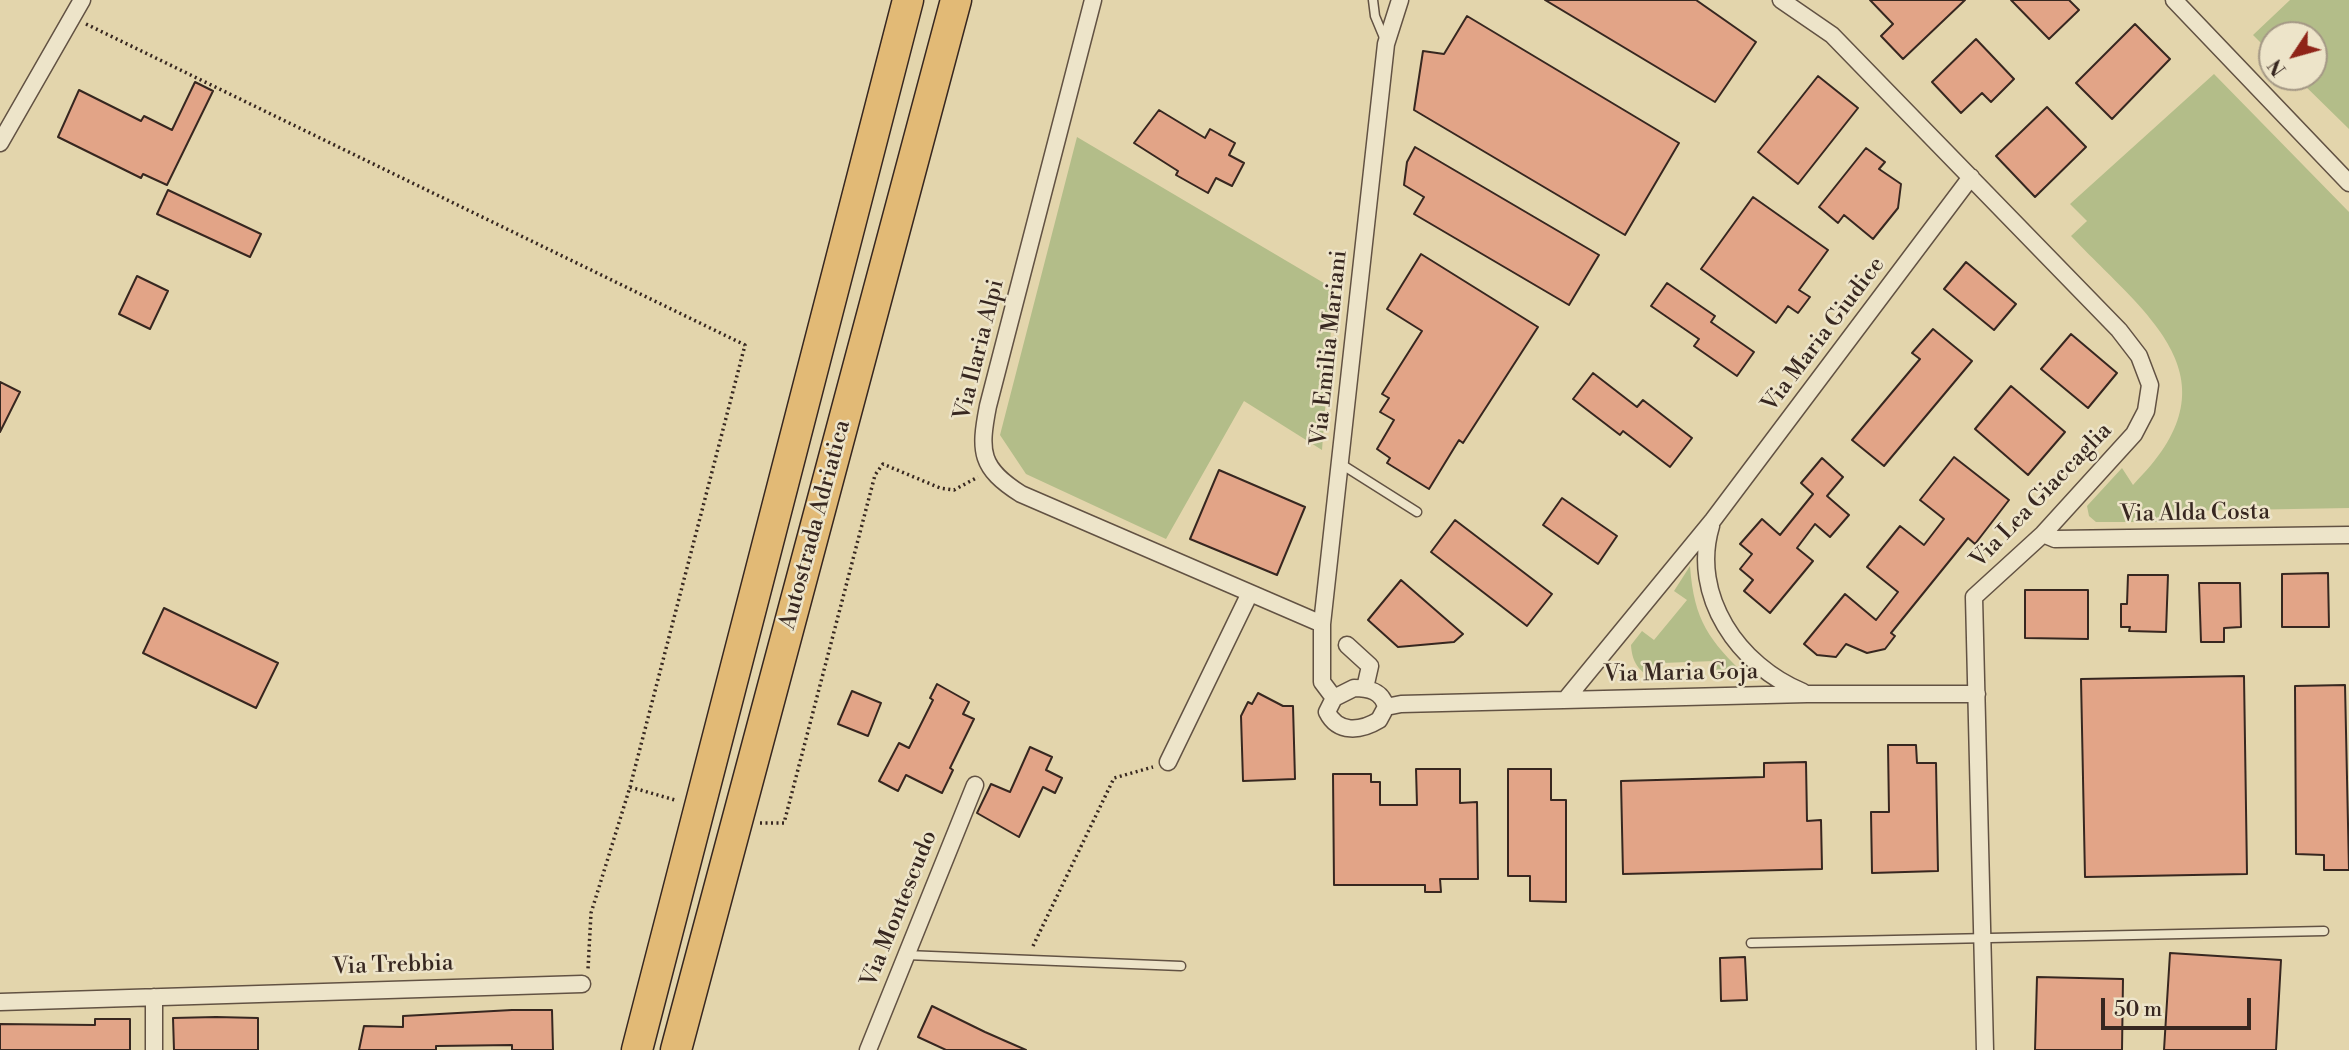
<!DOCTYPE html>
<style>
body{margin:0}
#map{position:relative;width:2349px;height:1050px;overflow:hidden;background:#e3d5ac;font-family:"Libre Bodoni",serif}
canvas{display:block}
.north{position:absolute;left:2258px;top:21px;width:70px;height:70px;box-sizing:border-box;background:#ede4c9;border:2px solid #a49885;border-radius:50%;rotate:234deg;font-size:19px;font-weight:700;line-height:28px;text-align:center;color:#372720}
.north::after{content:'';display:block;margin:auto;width:24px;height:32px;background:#8f2418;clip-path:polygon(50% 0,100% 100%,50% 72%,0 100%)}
.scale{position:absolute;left:2101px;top:998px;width:150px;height:32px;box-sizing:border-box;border:4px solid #372720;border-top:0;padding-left:9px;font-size:21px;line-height:24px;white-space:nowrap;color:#372720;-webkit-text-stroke:5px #ede4c9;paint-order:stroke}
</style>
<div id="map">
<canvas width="2349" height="1050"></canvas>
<div class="north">N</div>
<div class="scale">50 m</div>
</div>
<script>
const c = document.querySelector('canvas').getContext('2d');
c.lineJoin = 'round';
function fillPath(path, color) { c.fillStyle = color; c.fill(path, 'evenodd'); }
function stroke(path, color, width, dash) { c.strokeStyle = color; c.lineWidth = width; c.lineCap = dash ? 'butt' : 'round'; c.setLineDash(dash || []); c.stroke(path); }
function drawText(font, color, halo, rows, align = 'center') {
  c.font = font + ' "Libre Bodoni",serif'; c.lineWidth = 5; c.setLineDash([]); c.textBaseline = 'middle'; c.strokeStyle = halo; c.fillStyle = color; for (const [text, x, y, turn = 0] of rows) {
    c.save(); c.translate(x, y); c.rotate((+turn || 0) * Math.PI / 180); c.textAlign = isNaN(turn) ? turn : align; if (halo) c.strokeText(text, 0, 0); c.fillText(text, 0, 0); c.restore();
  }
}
const green = new Path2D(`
 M2290,0H2349V129L2296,77H2314V35H2272V54L2253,35Z
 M2214,74L2349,212V508L2183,511V522H2096L2089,516L2087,506L2122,468L2133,485C2242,378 2148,317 2071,236L2087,221L2070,204Z
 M1077,137L1334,289L1322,450L1244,401L1166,539L1026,474L1000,435Z
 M1690,566C1694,621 1709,640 1747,677L1714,678V661L1662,663L1661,679C1641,676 1632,664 1631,645L1642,631L1654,640L1687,600L1674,591Z`);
const building = new Path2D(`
 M1545,0H1696L1756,42L1715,102Z
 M1870,0H1965L1903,59L1881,36L1893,24Z
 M2011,0H2069L2079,10L2049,39Z
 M1467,16L1679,143L1625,235L1414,110L1423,51L1444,54Z
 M2135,24L2170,59L2112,119L2076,83Z
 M1976,39L2014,79L1991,102L1982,93L1961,113L1932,82Z
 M1818,76L1858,108L1798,184L1758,152Z
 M195,82L213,91L167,185L143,174L141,178L58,137L79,90L141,121L144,116L172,130Z
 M2047,107L2086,147L2035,197L1996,156Z
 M1159,110L1205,138L1210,129L1235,143L1229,155L1244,163L1232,186L1216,178L1208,193L1176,175L1178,171L1134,143Z
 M1415,147L1599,255L1569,305L1414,214L1424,197L1404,185L1407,162Z
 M1866,148L1885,162L1879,169L1901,184L1898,208L1873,239L1844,215L1838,223L1819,207Z
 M168,190L261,234L250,257L157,214Z
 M1753,197L1828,250L1799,290L1810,297L1798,313L1788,306L1776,323L1701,269Z
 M1421,254L1538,327L1463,443L1459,440L1429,489L1387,463L1390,458L1377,449L1394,420L1380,412L1389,398L1382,394L1422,331L1387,309Z
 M1966,262L2016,304L1994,330L1944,289Z
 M137,276L168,291L150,329L119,314Z
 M1667,283L1715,316L1711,322L1754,352L1737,376L1694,346L1699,339L1651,306Z
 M1933,329L1972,361L1884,466L1852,440L1920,359L1912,353Z
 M2071,334L2117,373L2088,408L2041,369Z
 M1593,373L1637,407L1643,400L1692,438L1670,467L1623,431L1620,435L1573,399Z
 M0,382L20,392L0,432Z
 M2011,386L2065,432L2028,475L1975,429Z
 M1954,457L2009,500L1975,544L1968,538L1891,633L1895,636L1885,649L1867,653L1846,644L1836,657L1817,655L1804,644L1845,594L1876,620L1898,592L1867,567L1900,526L1924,545L1944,519L1920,500Z
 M1822,458L1843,477L1827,496L1849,515L1830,537L1815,524L1797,548L1813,561L1770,613L1744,591L1753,580L1740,569L1752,554L1740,544L1762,519L1780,535L1813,494L1801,483Z
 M1219,470L1305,507L1277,575L1190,539Z
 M1562,498L1617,536L1598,564L1543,525Z
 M1455,520L1552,594L1527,626L1431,552Z
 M2328,573L2329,627H2282V574Z
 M2128,575H2168L2166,632L2129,631L2130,627H2121V604H2127Z
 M1401,580L1463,634L1454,642L1398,647L1368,620Z
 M2199,583H2240L2241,627L2224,628V642H2201Z
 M2025,590H2088V639L2025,638Z
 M164,608L278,663L256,708L143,653Z
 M2244,676L2247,874L2085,877L2081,679Z
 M937,684L969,702L963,714L974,719L950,768L953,770L942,793L906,775L898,791L879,781L899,743L909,748L933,700L930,698Z
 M2345,685L2349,870H2324V855L2296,854L2295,686Z
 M852,691L881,703L868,736L838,724Z
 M1258,693L1283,706H1293L1295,779L1243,781L1241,716L1248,702L1252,704Z
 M1888,745H1916L1917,763H1936L1938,871L1872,873L1871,812H1889Z
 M1030,747L1052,757L1046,770L1062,778L1055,793L1043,787L1019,837L977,813L991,784L1010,792Z
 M1806,762L1807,821L1821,820L1822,869L1623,874L1621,781L1764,777V763Z
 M1416,769H1460V803L1477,802L1478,879H1440L1441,892H1425V885H1334L1333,774H1371V782H1380V805H1417Z
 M1508,769H1551V800H1566V902L1530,901V876H1508Z
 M2170,953L2281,960L2276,1050H2164Z
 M1745,957L1747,1000L1721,1001L1720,958Z
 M2037,977L2123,979L2122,1050H2035Z
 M932,1006L985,1032L1026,1050H946L918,1037Z
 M512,1010H552L553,1050H512V1045L436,1046V1050H359L364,1026L403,1027V1016Z
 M216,1017L258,1018V1050H174L173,1018Z
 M95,1019H130V1050H0V1024L95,1025Z`);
const path = new Path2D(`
 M86,24L745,345L630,787L591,913L588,969
 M630,787L675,800
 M760,823H784L875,475L883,464L940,488L954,490L978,477
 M1033,946L1114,778L1153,767`);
const lane = new Path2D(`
 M1373,0L1375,16L1385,40
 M1341,464L1417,512
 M1751,943L2324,931
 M906,955L1181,966`);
const street = new Path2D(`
 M1093,0L988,406C979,452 980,468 1021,494L1322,624
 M1781,0L1832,35L2119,330L2139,356L2150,385L2146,411L2134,434L2043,534L1974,597L1985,1050
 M2174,0L2349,183
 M0,143L82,0
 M1711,526C1690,596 1739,666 1803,692
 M2043,534L2055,539L2349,535
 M1347,645L1370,666L1365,688
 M1354,688C1369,688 1382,691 1386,707L1379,720C1361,731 1338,734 1327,712L1334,698Z
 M1334,698L1322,682V624L1386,44L1400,0
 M1566,699L1713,520L1971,177
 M1386,707L1401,704L1807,694H1977
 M1168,762L1249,595
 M0,1002L582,984
 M154,1050V997
 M868,1050L975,785`);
const highway = new Path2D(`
 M637,1050L908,0
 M676,1050L956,0`);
const streetNames = [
 ["Via Maria Giudice",1824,335,-53],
 ["Via Emilia Mariani",1330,348,-84],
 ["Via Ilaria Alpi",980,350,-76],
 ["Via Lea Giaccaglia",2042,496,-46],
 ["Via Alda Costa",2195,514,-1],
 ["Autostrada Adriatica",816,525,-75],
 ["Via Maria Goja",1681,674,-1],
 ["Via Montescudo",900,909,-68],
 ["Via Trebbia",393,966,-2]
];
fillPath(green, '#b3bd89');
fillPath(building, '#e2a487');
stroke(building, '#372720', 2);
stroke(lane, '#625243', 11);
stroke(street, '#625243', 19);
stroke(highway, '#372720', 33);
stroke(path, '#372720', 3.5, [2, 3.5]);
stroke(lane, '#ede4c9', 8);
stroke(street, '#ede4c9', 16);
stroke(highway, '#e2ba76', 30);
drawText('23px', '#372720', '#ede4c9', streetNames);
</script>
